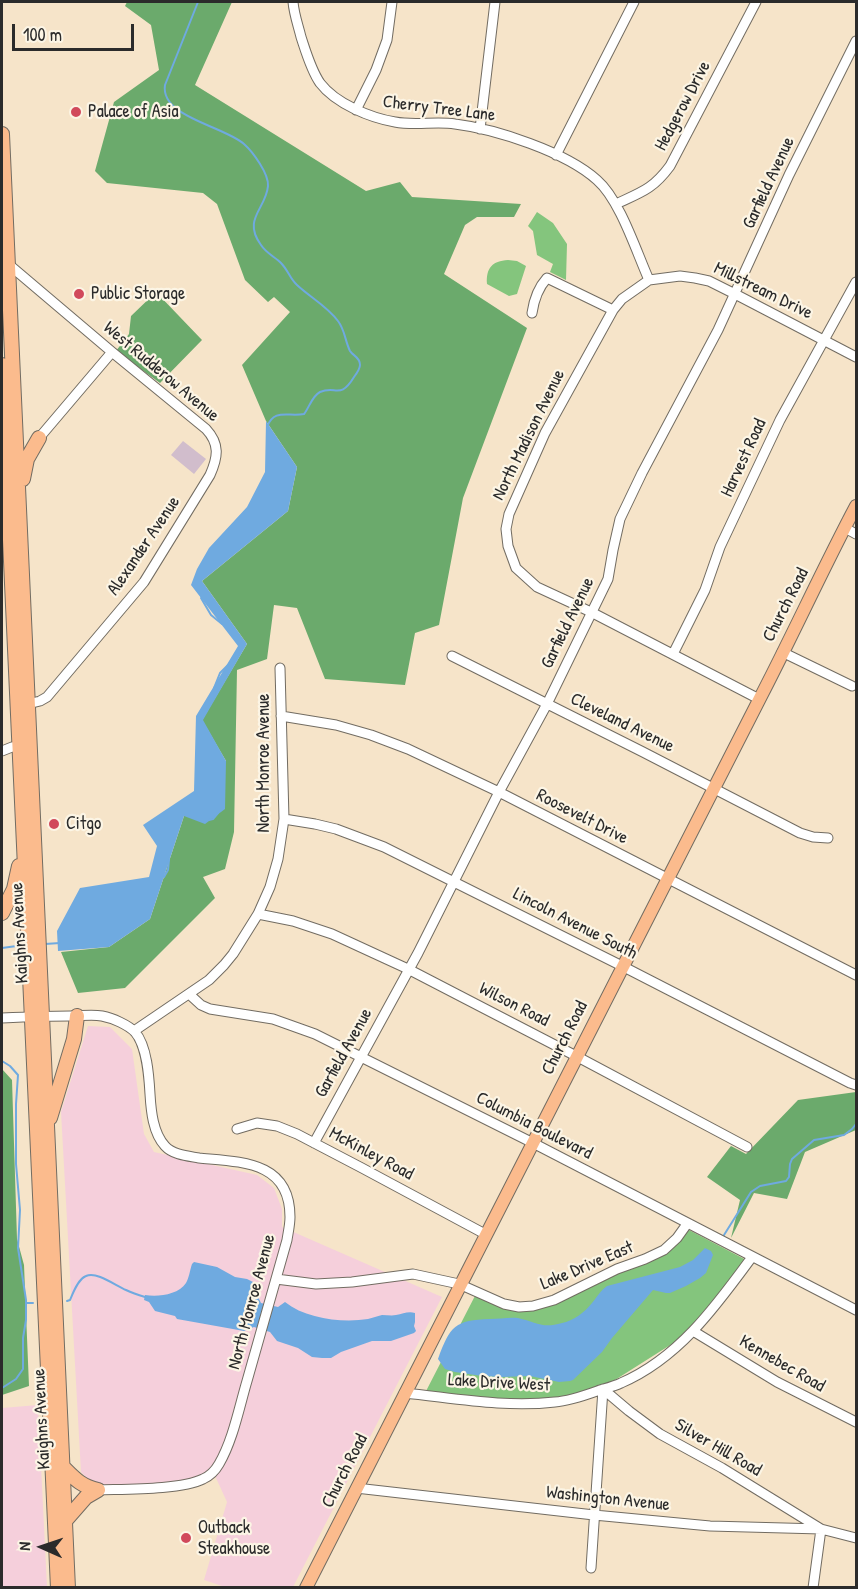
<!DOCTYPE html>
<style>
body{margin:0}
#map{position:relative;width:858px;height:1589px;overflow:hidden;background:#f6e4c9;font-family:"Patrick Hand",sans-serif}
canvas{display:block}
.frame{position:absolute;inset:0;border:3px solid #2b2b2b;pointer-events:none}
.north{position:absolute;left:12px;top:1517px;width:60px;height:60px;-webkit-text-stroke:4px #fcf5e5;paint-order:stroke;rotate:273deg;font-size:16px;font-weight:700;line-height:24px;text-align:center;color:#2b2b2b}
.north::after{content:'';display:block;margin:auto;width:21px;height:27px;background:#2b2b2b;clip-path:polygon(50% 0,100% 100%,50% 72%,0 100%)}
.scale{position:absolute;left:12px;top:24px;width:122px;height:27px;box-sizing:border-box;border:3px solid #2b2b2b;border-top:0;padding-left:8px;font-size:18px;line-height:21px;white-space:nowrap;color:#2b2b2b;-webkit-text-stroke:4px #fcf5e5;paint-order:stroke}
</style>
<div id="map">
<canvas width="858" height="1589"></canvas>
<div class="frame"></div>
<div class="north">N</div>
<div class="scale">100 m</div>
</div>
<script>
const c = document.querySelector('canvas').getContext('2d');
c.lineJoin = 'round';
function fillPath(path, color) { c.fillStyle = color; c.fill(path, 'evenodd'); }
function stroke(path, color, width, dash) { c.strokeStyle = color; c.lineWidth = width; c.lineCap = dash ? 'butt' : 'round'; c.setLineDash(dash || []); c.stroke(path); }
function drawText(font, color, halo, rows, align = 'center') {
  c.font = font + ' "Patrick Hand",sans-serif'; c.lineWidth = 4.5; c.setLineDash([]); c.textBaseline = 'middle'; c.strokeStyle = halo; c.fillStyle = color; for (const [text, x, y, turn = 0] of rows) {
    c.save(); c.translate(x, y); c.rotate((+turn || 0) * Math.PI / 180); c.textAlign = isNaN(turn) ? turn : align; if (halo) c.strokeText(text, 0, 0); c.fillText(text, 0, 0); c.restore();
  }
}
const built = new Path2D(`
 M88,1026L110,1027L132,1049L144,1134L154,1152L257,1175L274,1188L282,1209V1227L442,1297L293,1587H225L204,1580L227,1502L211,1467L209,1476L201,1480L98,1490L81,1472L61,1112Z
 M38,1405L47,1587H2V1408Z`);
const industrial = new Path2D(`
 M183,441L206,459L194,474L171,455Z`);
const green = new Path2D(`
 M537,212L553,223L567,244L566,280L550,272L553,264L537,255L533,231L528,226Z
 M508,260L517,261L526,266L517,294L509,296L487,284C486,268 492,261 508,260Z
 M689,1230L750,1262L694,1330L596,1392L528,1403L424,1395L477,1292L528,1306L660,1254Z`);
const forest = new Path2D(`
 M127,2H232L195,85L366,191L400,182L412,197L521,204L514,217H477L465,225L444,274L527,328L463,498L439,625L415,633L405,685L325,679L297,608L274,605L267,659L237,670L234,832L225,869L203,877L215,898L125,988L78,993L61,952L109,947L150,919L184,816L226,761L202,720L247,644L202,581L288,511L297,467L266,421L242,365L290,312L274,297L268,302L245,280L217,204L203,193L107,183L95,171L114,102L159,70L151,25L125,6Z
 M156,292L202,340L160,383L116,351L129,334L131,316Z
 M2,1069L12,1080L17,1239L24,1265L29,1386L2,1395Z
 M856,1092V1130L805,1152L787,1199L754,1193L731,1238L740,1200L707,1177L731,1146L746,1154L798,1100Z`);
const water = new Path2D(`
 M266,421L297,467L288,511L202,581L247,644L203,720L226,761L225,809L205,824L184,816L150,919L109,947L58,951L57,931L80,888L149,877L157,846L143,825L194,791L196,716L238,646L191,585L197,569L209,548L247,507L265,472Z
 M705,1248L711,1251L713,1255L706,1273L700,1278L686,1286L670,1293H666L653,1290L612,1338L602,1352L573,1380L570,1381L559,1382L530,1376L501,1377L482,1376L455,1372L445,1369L438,1359C450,1326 455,1320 490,1319C499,1319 509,1317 518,1318C536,1322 542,1329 562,1323C573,1321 585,1312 592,1303C598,1296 600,1291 607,1286L680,1267L693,1260Z
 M194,1262L217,1267L235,1277L247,1279L255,1283L257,1295L261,1303L278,1307L285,1302C306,1319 343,1323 368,1319C373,1318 377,1316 382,1315C387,1315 392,1316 396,1315C403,1314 408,1311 415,1313V1322L414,1326L416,1331L414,1333L391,1341H372L341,1352L331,1358H322L312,1357L298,1348L277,1341L270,1332L254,1327L244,1331L177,1319L175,1316L155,1311L149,1302L144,1300L145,1295C158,1297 178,1295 186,1283C189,1278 190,1270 192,1264Z`);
const stream = new Path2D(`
 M198,2L165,85C160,117 224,126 244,144C253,152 269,174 268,186C266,209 242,219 261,245C266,253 275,257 281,263C288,270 290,279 297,285C311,298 327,306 338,321C345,330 345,341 350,351C353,356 360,357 360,365C360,369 357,373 354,377C340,400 336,385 320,392C312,396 309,408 304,414C288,417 274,408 267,427
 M201,598L211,615L222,624
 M214,688L220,673L228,665
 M209,820L213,819L218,813
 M164,877L168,870L169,860
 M45,944L60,943
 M2,948L24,945
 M2,1061L10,1066L18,1075L16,1104V1164L20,1210L18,1248L26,1300V1320L23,1338V1369L16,1379L2,1388
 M724,1235L751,1192L760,1186L786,1181L789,1177L790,1164L792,1159L814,1140L844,1135L852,1129L856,1124
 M67,1301L70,1300C73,1293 78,1279 86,1276C97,1271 116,1286 126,1290C132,1293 138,1295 145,1297
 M27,1303H33`);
const minor = new Path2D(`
 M293,2C294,14 298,25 301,37C306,52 311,70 320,83C336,104 371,118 395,122C415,126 435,121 455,124C496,129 566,152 597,180C620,200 636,251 649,280
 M356,110L376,70L387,40L392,2
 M480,129L495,2
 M556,155L634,2
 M616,204C642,192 653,189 670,166L756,2
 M7,263L112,352L206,429C220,444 218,457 210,475L144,582L47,697L40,701L28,704
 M532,313C534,299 538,288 547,278L613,310
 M39,438L112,352
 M845,528L856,534
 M782,652L852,686
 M673,654L705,590L720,547L780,420L856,282
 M452,656L643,752L800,833L813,837L828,838
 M759,699L591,612L537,587L516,568L508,546L506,529L509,514L545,433L613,310L622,299L649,280L680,276L695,278L709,281L735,294L856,357
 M281,716L336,725L371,735L408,749L499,792L856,975
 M2,751L12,747L19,746
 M284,819L315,824L336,829L384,847L622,966L850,1083L856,1085
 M258,914L293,921L332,934L408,969L576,1056L747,1147
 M189,994L201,1005L210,1009L273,1019L315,1034L533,1143L856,1310
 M2,1018C24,1017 47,1016 70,1016C81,1016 92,1014 102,1016C113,1018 128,1025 135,1032C147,1046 149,1076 150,1094C151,1111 153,1133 165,1146C173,1155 188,1156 199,1158C241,1162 290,1161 290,1217C290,1225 288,1233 287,1240C274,1287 260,1334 247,1381C239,1408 233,1440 219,1464C215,1471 210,1476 203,1479C181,1490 124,1489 98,1490
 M134,1031L209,980L224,965L233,954L258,914L270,887L278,859L284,819L280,668
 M237,1129L257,1123L277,1126L297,1134L362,1168L485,1234
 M314,1143L418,953L499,792L547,704L608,579L613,550L620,519L642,473L718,330L789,175L856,41
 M276,1279L316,1284L352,1282L413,1274L459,1284L504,1304L519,1307L533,1306L554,1300L617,1269L645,1259L664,1250L677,1238L687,1224
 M693,1331L777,1382L856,1422
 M603,1389L629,1411L660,1434L722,1468L821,1529L813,1588
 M404,1393C454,1398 505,1408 555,1402C570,1401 586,1395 600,1390C607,1388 615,1386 621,1383C679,1358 716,1306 752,1257
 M356,1488L594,1515L710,1526L821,1529L856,1538
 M591,1568L603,1389`);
const major = new Path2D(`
 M306,1588C456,1292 606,996 758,702C792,637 822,570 856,506`);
const highway = new Path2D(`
 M2,134L68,1588
 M2,365L58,1588
 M23,479L27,459L39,438
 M2,913L14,889L19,866
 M50,1118L74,1039L77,1016
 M63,1467C75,1479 81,1486 98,1490
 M65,1521L86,1497L98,1490`);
const markers = [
 [76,112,6,"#d1495b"],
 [79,294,6,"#d1495b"],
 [54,824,6,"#d1495b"],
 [186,1538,6,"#d1495b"]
];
const streetNames = [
 ["Hedgerow Drive",683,106,-62],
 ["Cherry Tree Lane",439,109,7],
 ["Garfield Avenue",769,183,-65],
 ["Millstream Drive",763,291,26],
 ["West Rudderow Avenue",161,372,40],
 ["North Madison Avenue",529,435,-64],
 ["Harvest Road",744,458,-65],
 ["Alexander Avenue",144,546,-56],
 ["Church Road",786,605,-63],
 ["Garfield Avenue",568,623,-64],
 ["Cleveland Avenue",622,723,26],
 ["North Monroe Avenue",264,763,-90],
 ["Roosevelt Drive",582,817,27],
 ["Lincoln Avenue South",575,924,27],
 ["Kaighns Avenue",20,933,-93],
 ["Wilson Road",514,1005,27],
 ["Church Road",565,1038,-63],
 ["Garfield Avenue",344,1053,-61],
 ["Columbia Boulevard",534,1126,27],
 ["McKinley Road",371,1154,28],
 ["Lake Drive East",587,1266,-23],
 ["North Monroe Avenue",252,1302,-75],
 ["Kennebec Road",782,1364,30],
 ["Lake Drive West",499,1383,3],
 ["Kaighns Avenue",42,1419,-93],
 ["Silver Hill Road",718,1448,30],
 ["Church Road",345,1471,-63],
 ["Washington Avenue",608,1499,6]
];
const poiNames = [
 ["Palace of Asia",88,112],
 ["Public Storage",91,294],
 ["Citgo",66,824],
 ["Outback",198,1528],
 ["Steakhouse",198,1549]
];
fillPath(built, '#f5cfdb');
fillPath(industrial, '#d1bdcc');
fillPath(green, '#84c57d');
fillPath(forest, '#6baa6c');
fillPath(water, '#6faae0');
stroke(stream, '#6faae0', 2);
stroke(minor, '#726c62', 11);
stroke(major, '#726c62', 14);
stroke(highway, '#726c62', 16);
stroke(minor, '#fff', 9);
stroke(major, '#fbbb8d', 12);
stroke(highway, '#fbbb8d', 14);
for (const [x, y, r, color] of markers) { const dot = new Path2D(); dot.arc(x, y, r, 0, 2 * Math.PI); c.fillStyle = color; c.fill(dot); stroke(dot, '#fcf5e5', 2); }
drawText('18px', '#2b2b2b', '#fcf5e5', streetNames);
drawText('18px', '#2b2b2b', '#fcf5e5', poiNames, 'left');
</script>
